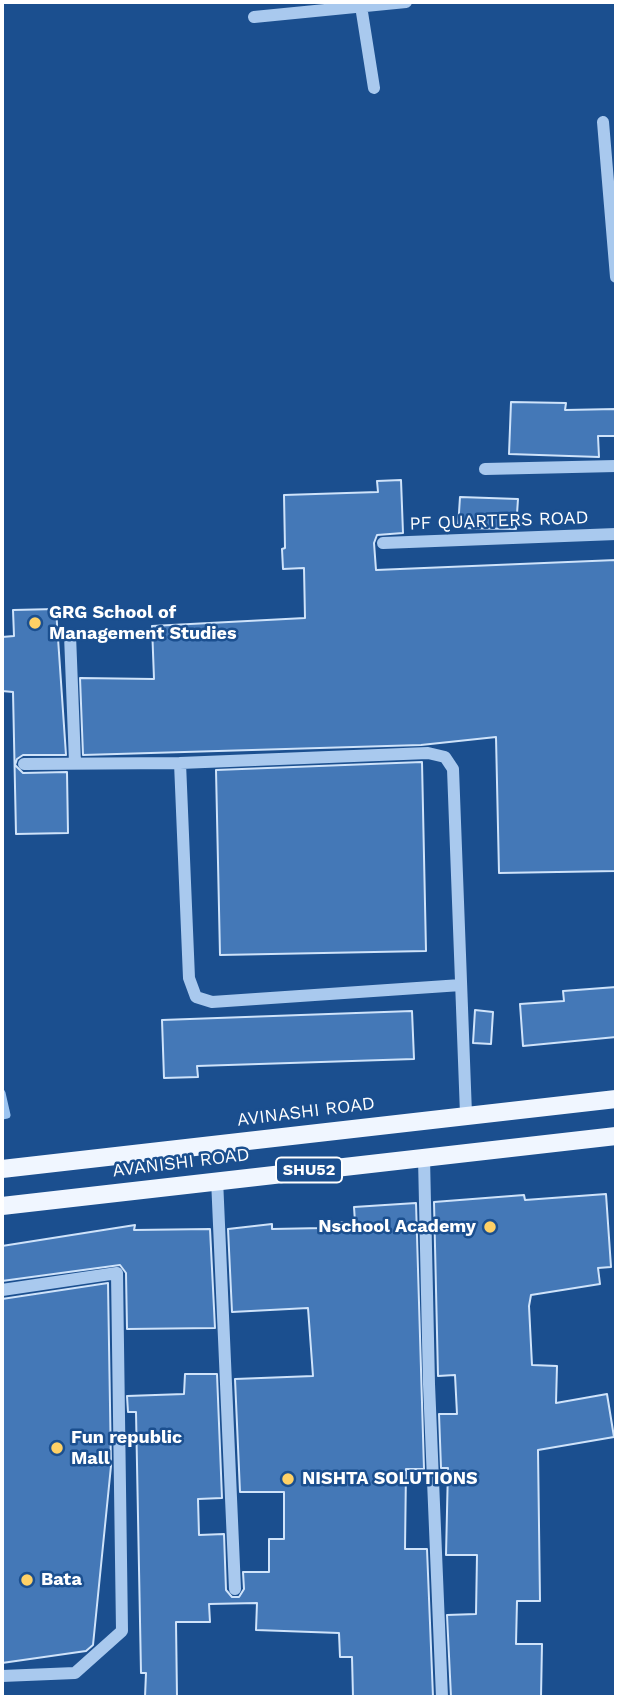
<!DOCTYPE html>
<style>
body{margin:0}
#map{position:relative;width:618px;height:1699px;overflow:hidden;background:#1b4f8f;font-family:"Work Sans",sans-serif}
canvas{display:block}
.frame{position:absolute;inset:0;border:4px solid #fff;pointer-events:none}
</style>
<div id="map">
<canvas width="618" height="1699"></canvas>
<div class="frame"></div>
</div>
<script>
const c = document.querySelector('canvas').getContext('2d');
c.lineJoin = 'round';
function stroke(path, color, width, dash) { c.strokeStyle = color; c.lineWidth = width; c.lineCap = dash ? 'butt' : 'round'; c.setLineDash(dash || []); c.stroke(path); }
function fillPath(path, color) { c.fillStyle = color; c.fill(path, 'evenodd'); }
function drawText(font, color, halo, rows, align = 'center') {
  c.font = font + ' "Work Sans",sans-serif'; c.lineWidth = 5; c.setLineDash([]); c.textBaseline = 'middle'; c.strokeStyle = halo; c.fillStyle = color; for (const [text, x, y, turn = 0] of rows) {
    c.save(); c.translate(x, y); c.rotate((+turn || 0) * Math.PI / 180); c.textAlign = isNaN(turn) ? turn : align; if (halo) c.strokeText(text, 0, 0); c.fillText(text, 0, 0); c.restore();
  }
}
const stream = new Path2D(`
 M2,1093L7,1115L2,1116`);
const building = new Path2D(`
 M511,402L566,403L565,410L616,409V436H598L599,457L509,454Z
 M401,480L403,533L377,535L374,543L376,570L616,560V871L499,873L496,737L421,745L83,755L80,678L154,679L152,626L305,618L304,568L283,569L282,549L285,548L284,495L378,492L377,481Z
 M460,497L518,499L516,529L458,528Z
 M56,609L66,755H23L17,759L15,765L23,773L67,772L68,833L16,834L13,692L2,691V637L14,636L13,610Z
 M422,762L426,951L220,955L216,770Z
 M616,987V1037L523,1046L520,1004L564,1001L563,991Z
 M475,1010L493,1012L491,1044L473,1043Z
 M412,1011L414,1059L197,1066L198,1077L164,1078L162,1020Z
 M606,1194L611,1267L598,1268L600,1284L531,1295L529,1306L532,1365L557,1366L556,1403L607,1394L614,1437L538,1450L540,1601H517L516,1644H542L541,1697H451L447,1615L476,1614L477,1555H446L448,1468H441L439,1414H457L455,1375L438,1376L434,1202L524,1195L525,1200Z
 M416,1203L424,1469H406L405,1549H427L433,1697H353L352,1657H340L339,1633L256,1630L257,1603L209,1604L210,1622H176L177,1697H145L146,1673H141L136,1412H128L127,1396L184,1394L185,1374H217L222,1498L198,1499L199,1535L224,1534L226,1590L232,1597H239L244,1589L243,1572H269V1539H284V1492H240L235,1379L313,1376L308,1308L232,1312L228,1229L272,1224V1229L323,1228V1223L355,1222L354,1207Z
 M135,1225L134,1230L210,1229L215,1328L127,1329L126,1273L120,1265L2,1281V1246Z
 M108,1283L111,1466L93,1645L86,1651L2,1663V1299Z`);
const minor = new Path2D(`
 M361,6L374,88
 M254,17L406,2
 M603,122L616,277
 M485,469L616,466
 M383,543L616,534
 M70,635L75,763
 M180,763L189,978L196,997L212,1002L461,985
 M24,764L180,763L428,753L445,757L453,769L466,1114
 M424,1158L429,1384L442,1697
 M217,1179L235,1589
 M2,1290L117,1273L122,1631L75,1673L2,1676`);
const major = new Path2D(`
 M2,1169L616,1099
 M2,1206L616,1136`);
const markers = [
 [35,623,7,"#ffd166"],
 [490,1227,7,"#ffd166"],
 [57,1448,7,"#ffd166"],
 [288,1479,7,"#ffd166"],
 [27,1580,7,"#ffd166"]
];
const shields = [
 [309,1170,66]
];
const shieldNames = [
 ["SHU52",309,1170]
];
const streetNames = [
 ["PF QUARTERS ROAD",499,521,-2],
 ["AVINASHI ROAD",306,1112,-7],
 ["AVANISHI ROAD",181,1163,-7]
];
const poiNames = [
 ["GRG School of",49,613],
 ["Management Studies",49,634],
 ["Nschool Academy",476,1227,"right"],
 ["Fun republic",71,1438],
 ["Mall",71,1459],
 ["NISHTA SOLUTIONS",302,1479],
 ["Bata",41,1580]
];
stroke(stream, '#9cc4f0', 7);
fillPath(building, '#4478b7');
stroke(building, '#cfe3fa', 2);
stroke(minor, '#a9c9ee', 12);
stroke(major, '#f0f6ff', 18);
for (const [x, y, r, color] of markers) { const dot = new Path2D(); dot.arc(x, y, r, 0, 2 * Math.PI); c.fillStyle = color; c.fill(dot); stroke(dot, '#1b4f8f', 2.5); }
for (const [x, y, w] of shields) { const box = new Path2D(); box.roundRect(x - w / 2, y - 12.5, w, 25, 5); c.fillStyle = '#1b4f8f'; c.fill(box); stroke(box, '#fff', 2); }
drawText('bold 16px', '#fff', null, shieldNames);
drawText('18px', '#fff', '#1b4f8f', streetNames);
drawText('bold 18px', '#fff', '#1b4f8f', poiNames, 'left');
</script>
